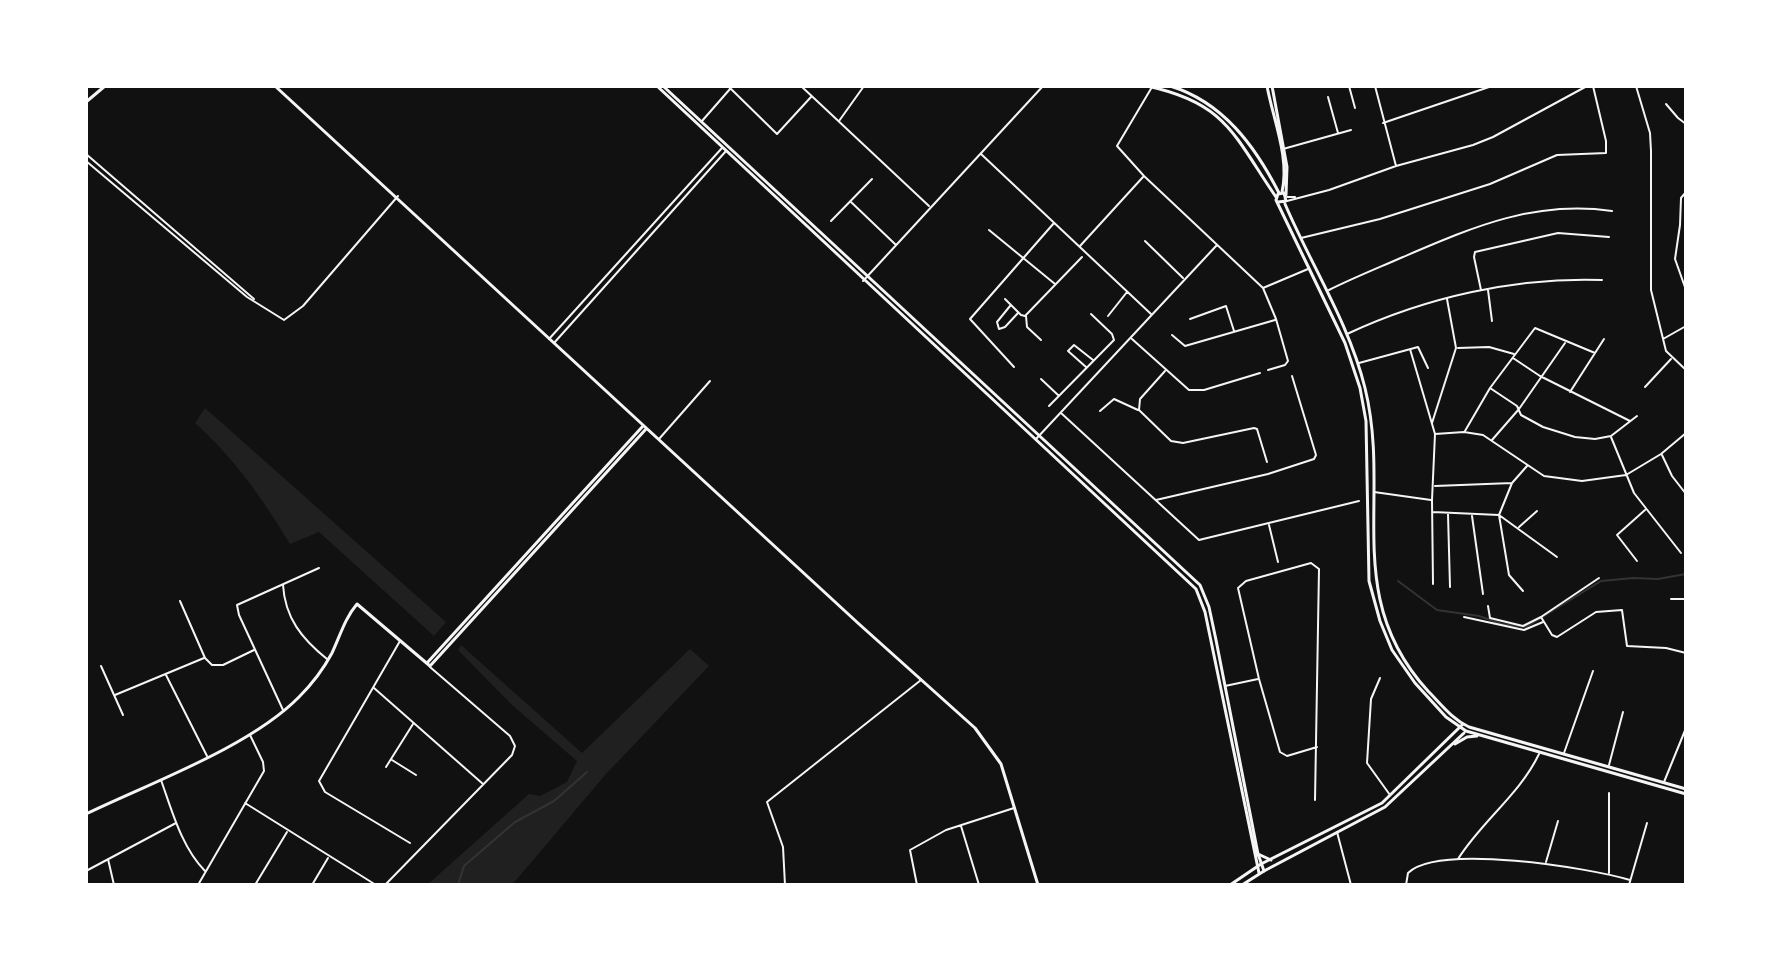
<!DOCTYPE html>
<style>
body{margin:0}
#map{position:relative;width:1772px;height:971px;overflow:hidden;background:#111;font-family:Lato,sans-serif}
canvas{display:block}
.frame{position:absolute;inset:0;border:88px solid #fff;pointer-events:none}
</style>
<div id="map">
<canvas width="1772" height="971"></canvas>
<div class="frame"></div>
</div>
<script>
const c = document.querySelector('canvas').getContext('2d');
c.lineJoin = 'round';
function fillPath(path, color) { c.fillStyle = color; c.fill(path, 'evenodd'); }
function stroke(path, color, width, dash) { c.strokeStyle = color; c.lineWidth = width; c.lineCap = dash ? 'butt' : 'round'; c.setLineDash(dash || []); c.stroke(path); }
const green = new Path2D(`
 M205,408L446,622L434,636L319,532L290,544C262,498 235,459 195,423Z
 M461,645L582,753L690,649L709,666L606,774L512,885H427L529,794L540,796L567,782L577,761L512,705L458,650Z`);
const stream = new Path2D(`
 M1398,581L1437,610L1479,616L1502,624L1526,627L1601,581L1633,578L1658,579L1686,574
 M458,885L464,866L515,822L554,801L587,772`);
const minor = new Path2D(`
 M728,86L777,134L811,97
 M801,86L929,206
 M1349,86L1355,108
 M1375,86L1396,166
 M1636,86L1650,133L1651,151V290L1666,351L1686,370
 M1152,87L1117,146L1144,176L1263,288L1276,319L1288,361L1285,365L1268,370
 M1328,97L1338,133
 M1666,104L1678,118L1686,124
 M702,121L730,89
 M839,121L864,86
 M1383,123L1492,86
 M1283,149L1351,130
 M86,154L254,299
 M981,154L1151,314
 M86,161L247,297L284,320L303,306L398,196
 M1686,192L1681,198L1680,225L1675,259L1686,290
 M1287,197H1295
 M1287,201L1329,190L1396,166L1473,145L1493,137L1587,86
 M851,202L896,245
 M831,221L872,179
 M989,230L1055,284
 M1301,238L1380,219L1490,184L1557,155L1606,153V141L1593,86
 M1145,241L1183,278
 M1080,246L1143,177
 M863,281L1043,86
 M1263,288L1308,269
 M1329,290C1353,278 1378,268 1403,257C1473,227 1534,200 1612,211
 M1481,290L1474,257L1475,252L1558,233L1609,237
 M1488,290L1492,321
 M1005,299L1021,315L1025,316L1082,257
 M1010,306L997,322L999,329L1005,327L1018,313
 M1026,316L1027,327L1041,340
 M1108,316L1127,292
 M1190,319L1226,306L1234,331
 M1347,334C1426,297 1516,277 1602,280
 M1172,335L1185,346L1275,320
 M549,339L722,148
 M1132,339L1189,390H1204L1260,373
 M1663,339L1686,326
 M554,343L726,151
 M1458,348L1489,347L1514,354
 M1410,349L1435,434L1432,500L1433,584
 M1513,358L1540,376L1630,421
 M1359,363L1418,347L1428,368
 M1014,367L970,319L1054,223
 M1086,367L1068,351L1074,345L1093,360
 M1165,371L1140,399L1139,410L1171,441L1183,443L1254,428L1257,429L1267,462
 M1041,379L1058,395
 M1645,387L1671,359
 M1490,388L1517,406L1521,415L1543,427L1575,437L1595,439L1611,436L1637,416
 M1570,392L1604,339
 M1049,406L1114,340L1112,334L1091,314
 M1100,411L1114,399L1138,410
 M1061,413L1199,540L1359,501
 M1432,423L1456,348L1447,299
 M1465,431L1490,388L1535,328L1595,353
 M1435,434L1464,432L1483,435L1544,476L1582,481L1626,475L1661,454L1686,433
 M1611,437L1634,493L1681,553
 M659,439L710,381
 M1036,439L1217,245
 M1492,440L1519,409L1565,343
 M1662,455L1672,476L1686,494
 M1435,486L1512,483
 M1374,492L1431,500
 M1156,500L1268,474L1314,459L1316,455L1292,376
 M1433,512L1499,515L1557,557
 M1448,514L1450,587
 M1472,516L1483,594
 M1269,525L1278,562
 M1519,527L1537,511
 M1637,561L1617,535L1645,510
 M283,585C285,618 302,639 327,659
 M1523,591L1509,575L1499,515L1512,483L1527,466
 M1671,599H1686
 M180,601L205,658L212,665H223L254,650
 M1488,606L1490,618L1523,626L1541,617L1599,578
 M1464,617L1524,630L1543,622
 M1541,617L1552,635L1557,637L1596,612L1622,610L1627,646L1666,648L1686,653
 M400,641L319,781L325,792L410,843
 M101,666L123,715
 M166,675L207,756
 M1380,678L1371,699L1367,763L1390,795
 M1225,686L1258,679
 M374,688L483,784
 M115,695L204,658
 M283,710L239,615L237,605L319,568
 M1564,753L1593,671
 M392,760L416,775
 M1609,765L1623,712
 M386,767L413,724
 M161,780C172,811 182,848 205,871
 M1664,782L1686,728
 M1609,793V873
 M1315,800L1319,569L1311,563L1246,581L1238,588L1259,679L1280,752L1287,756L1317,747
 M245,803L376,885
 M961,826L979,885
 M1337,832L1351,885
 M108,859L114,885
 M1458,859C1481,822 1520,794 1539,754
 M1546,862L1558,821
 M86,871L176,823
 M198,885L264,771L263,762L250,735
 M255,885L287,832
 M312,885L328,858
 M385,885L512,755L515,746L510,736L430,667
 M785,885L783,847L767,802L921,680
 M917,885L910,850L946,830L1014,808
 M1406,885L1408,873C1438,843 1590,868 1630,880
 M1629,885L1647,823`);
const tertiary = new Path2D(`
 M275,86L859,624L975,728L1001,764L1038,885
 M657,86L1196,589L1205,612L1259,873
 M663,86L1200,585L1209,607L1216,640L1258,854L1264,871
 M86,102L105,86
 M427,663L643,426
 M86,814C150,783 250,747 299,697C312,684 324,668 332,653C340,636 345,618 357,604L430,666L646,429`);
const secondary = new Path2D(`
 M1147,86C1227,103 1234,136 1276,197
 M1170,86C1223,102 1255,146 1279,193
 M1267,86C1273,119 1290,158 1282,192
 M1272,86L1287,167L1286,195
 M1278,202L1286,201L1284,193L1278,194L1276,200L1345,343L1360,388L1366,421L1369,581L1380,621L1392,650L1415,683L1446,717L1466,731L1686,794
 M1285,204C1311,265 1349,323 1365,388C1392,498 1341,596 1428,691C1441,704 1452,719 1469,727L1686,789
 M1455,744L1467,737L1477,736
 M1258,854L1271,860
 M1230,885L1261,864L1382,803L1463,724
 M1242,885L1264,871L1385,807L1464,733`);
fillPath(green, '#202020');
stroke(stream, '#333', 2);
stroke(minor, '#f5f5f5', 2);
stroke(tertiary, '#f5f5f5', 3);
stroke(secondary, '#f5f5f5', 3);
</script>
